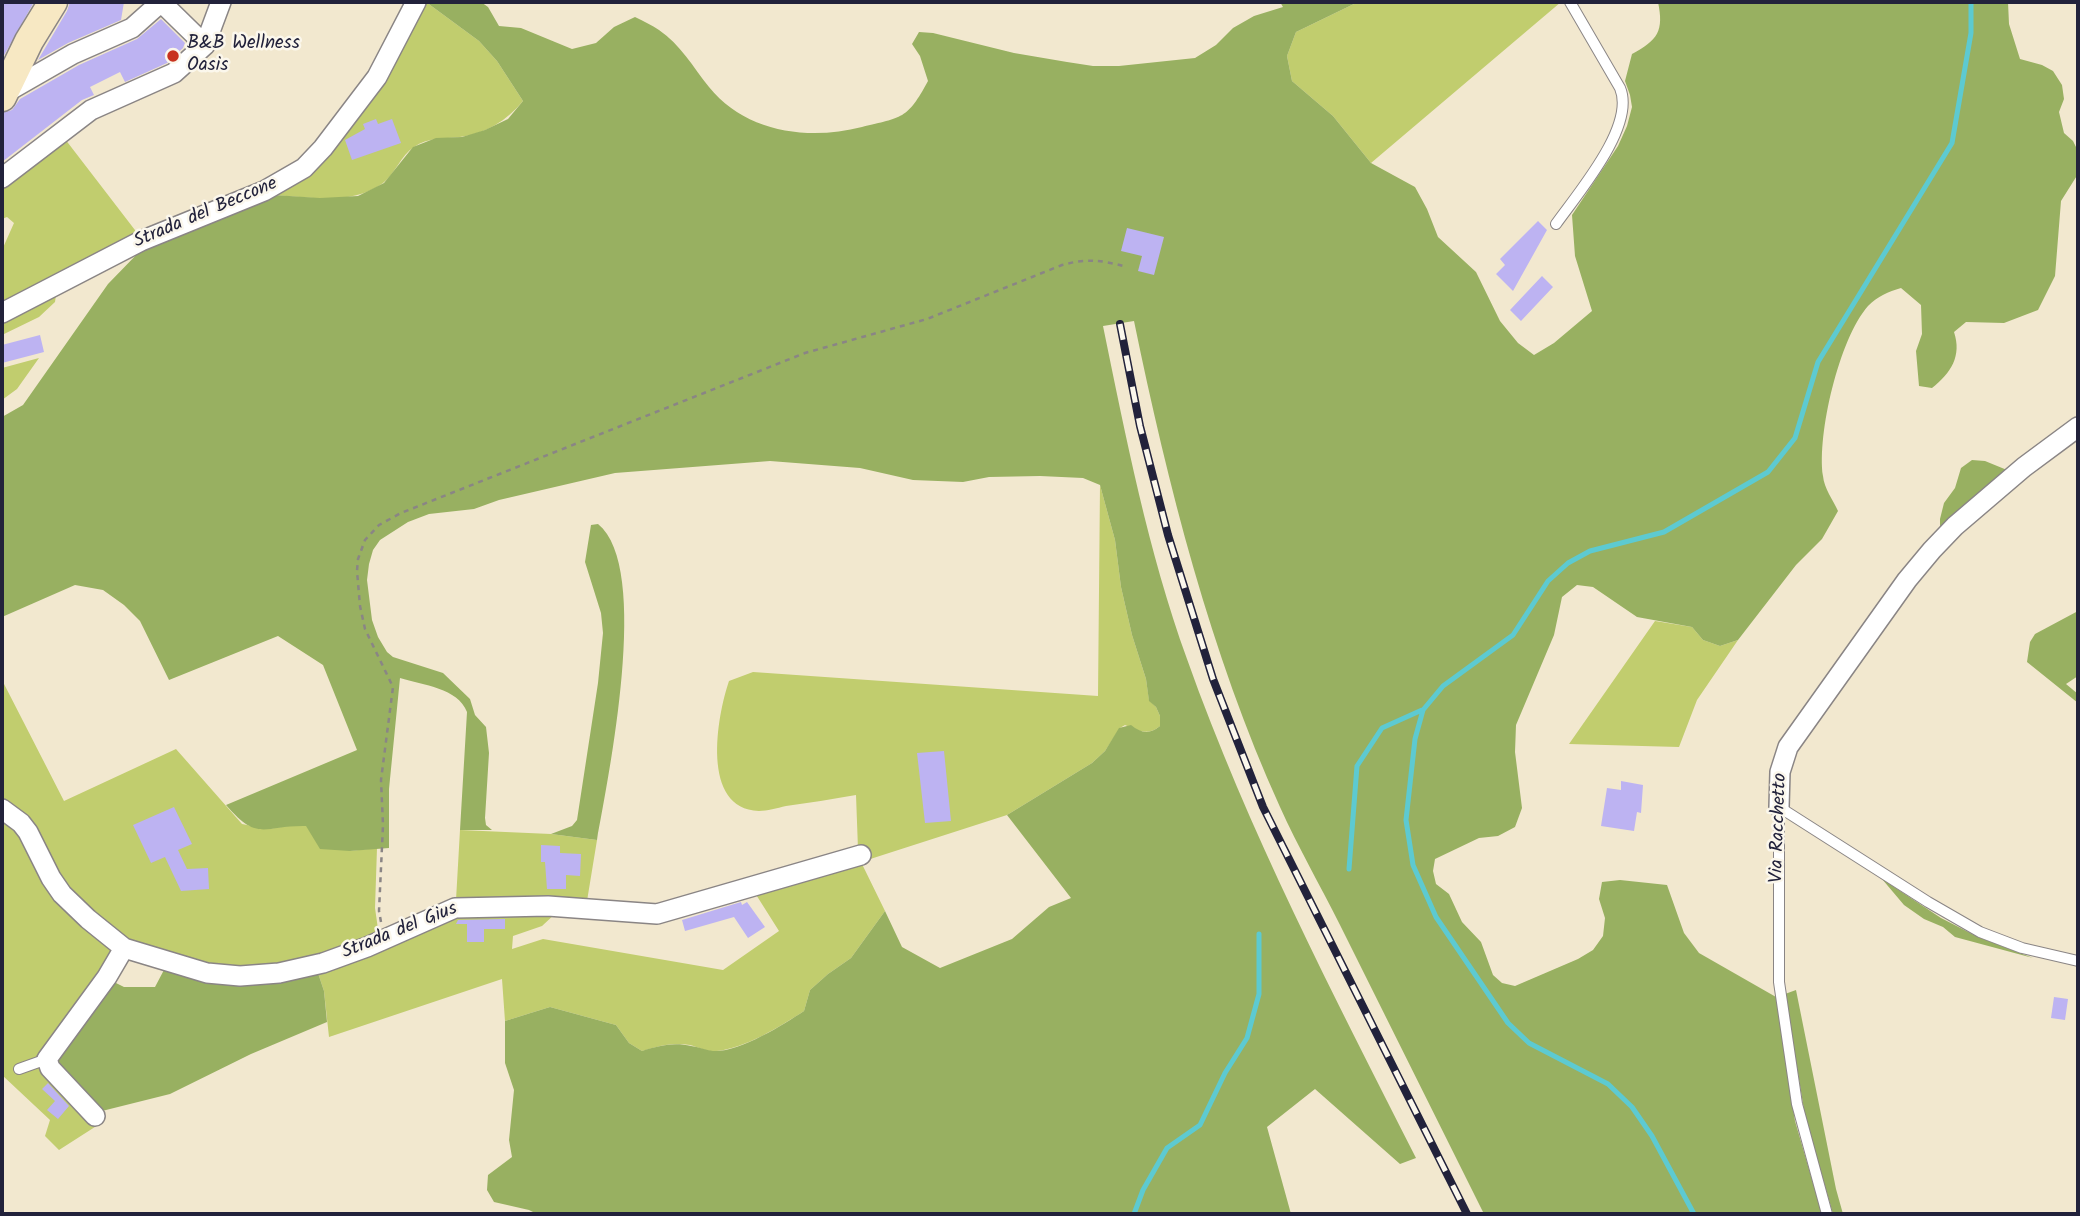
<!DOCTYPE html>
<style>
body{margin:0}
#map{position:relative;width:2080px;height:1216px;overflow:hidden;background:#f2e8cf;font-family:Kalam,sans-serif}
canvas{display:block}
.frame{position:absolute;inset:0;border:4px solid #22223b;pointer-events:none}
</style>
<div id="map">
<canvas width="2080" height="1216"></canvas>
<div class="frame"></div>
</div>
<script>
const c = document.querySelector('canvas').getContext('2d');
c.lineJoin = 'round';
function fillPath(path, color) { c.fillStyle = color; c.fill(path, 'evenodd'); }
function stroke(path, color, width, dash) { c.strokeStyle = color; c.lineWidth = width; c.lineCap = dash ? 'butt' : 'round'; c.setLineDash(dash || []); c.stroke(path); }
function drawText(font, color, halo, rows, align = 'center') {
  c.font = font + ' Kalam,sans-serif'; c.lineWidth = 5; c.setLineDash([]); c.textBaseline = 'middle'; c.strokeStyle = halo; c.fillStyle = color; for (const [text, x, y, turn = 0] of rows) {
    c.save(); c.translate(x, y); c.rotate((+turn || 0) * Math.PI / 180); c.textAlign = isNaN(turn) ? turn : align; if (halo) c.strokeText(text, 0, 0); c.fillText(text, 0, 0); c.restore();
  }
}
const green = new Path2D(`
 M426,2L479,41L497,61L523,101C506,121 487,133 460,137C444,139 428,137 414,147C401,155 395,174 383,183C352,206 310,197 274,195L383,82L397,60Z
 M1358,2H1561L1371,163L1333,116L1292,81L1287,56L1296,32Z
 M65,139L138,234L2,304V250L14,223L7,217L2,219V187Z
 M56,295L55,302L39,317L2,335V322Z
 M39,358L17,389L2,400V368Z
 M1100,485L1115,540L1121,587L1132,635L1146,679L1149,700L1156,707L1160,716V726C1148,736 1138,731 1125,725L1120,728L1105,751L1092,763L1007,815L861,862L885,911L851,958L828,974L810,990L804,1011C781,1026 744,1049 716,1051C707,1052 698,1047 690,1045C672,1042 659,1046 642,1051L629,1043L616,1025L550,1007L505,1021L502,979L329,1037L324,991L317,970L456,911L556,913L542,926L513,936L512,949L543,939L723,970L779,931L755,893L858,849L856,795C832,799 809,803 786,806C777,808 767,811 759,811C700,809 717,716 729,681L753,672L1098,696Z
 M1655,621L1692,627L1703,640L1720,646L1738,640L1697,700L1679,747L1569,744Z
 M2,680L64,801L176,749L242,824L268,829L288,826H307L350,851L377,848L375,908L379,936L316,959L230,969L134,944L78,902L2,802Z
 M2,816L14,825L116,949L98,1125L59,1150L45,1136L50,1120L2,1075Z
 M460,830L551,834L597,840L587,901L456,900Z`);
const forest = new Path2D(`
 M426,2H481L488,7L499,26L521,28L572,49L596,43L614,27L635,17C643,21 652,25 659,30C680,44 693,67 709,87C745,132 808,141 862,127C902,117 907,120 928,81L920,56L912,44L919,32L933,33L1014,53L1067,62L1093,66H1119L1195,58L1216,45L1233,28L1254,16L1283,7L1280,2H1358L1296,32L1287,56L1292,81L1333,116L1371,163L1415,187L1427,209L1438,237L1476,272L1500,321L1518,343L1534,355L1554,343L1592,311L1575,256L1572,215L1618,146L1627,126L1632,107L1630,95L1625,81L1632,54C1658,40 1664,31 1658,2H2008L2009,24L2020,59L2042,65L2053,71L2062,85L2064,99L2059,112L2064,133L2073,141L2078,151V174L2061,201L2055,276L2038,310L2004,323L1966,322L1954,332C1962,356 1951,373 1932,388L1919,386L1916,351L1922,334L1921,305L1901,288C1888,292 1878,296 1868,306C1839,339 1817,434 1823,476C1824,488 1833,500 1838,511L1822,539L1796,565L1738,640L1720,646L1703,640L1692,627L1637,617L1593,587L1577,585L1562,597L1554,635L1516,725L1515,752L1522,808L1515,827L1498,836L1479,838L1435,859L1433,871L1436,884L1449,894L1462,922L1481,942L1493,975L1502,983L1515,986L1578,959L1593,950L1603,936L1605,918L1599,899L1602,882L1620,880L1667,885L1684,933L1699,953L1776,997L1795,1121L1822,1214H1484C1436,1118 1388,1021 1340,925C1320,885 1298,847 1280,807C1210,652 1168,486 1134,321L1103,326C1126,438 1148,551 1187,659C1248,831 1333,994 1416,1158L1400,1164L1315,1089L1267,1127L1291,1214H537L529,1210L494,1202L487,1190L488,1175L512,1157L509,1140L514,1090L505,1063V1021L550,1007L616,1025L629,1043L642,1051C659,1046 673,1042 691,1046C698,1047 706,1050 713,1051C738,1053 783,1025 804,1011L810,990L828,974L851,958L885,911L902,947L940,968L1012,939L1049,907L1071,898L1007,815L1092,763L1105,751L1119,728L1131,725C1141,733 1149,735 1160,726V716L1156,707L1149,701L1146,679L1132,635L1121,587L1115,540L1100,485L1083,478L1040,476L989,477L963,482L913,480L860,468L770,461L615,473L499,500L474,509L429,514L408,522L380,540L373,550L369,564L367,580L372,620L378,637L387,652L393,657L443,673L470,699L475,715L486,727L489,753L485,818L486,825L492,830H460L467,712C458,688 423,685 400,678L389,789V848L350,851L320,849L306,826C263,825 259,843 226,805L357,750L323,665L278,636L169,680L140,621L124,605L103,590L75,585L2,617V417L23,405L108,284L142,249L274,195L320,198L358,196L384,183L413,147L436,138L462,137L485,130L508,119L523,101L497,61L479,41Z
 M1972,460L1985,461L2007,470L1940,535V519L1944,503L1955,488L1961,468Z
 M598,524C652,567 608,778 597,840L551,834L572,826L577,820L598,683L603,633L601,613L585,562L591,525Z
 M2078,611V676L2066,684L2078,694V703L2027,662L2030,642L2035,634Z
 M1882,879L1941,918L1978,937L2033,958L1955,937L1943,927L1924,919L1904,905Z
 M165,968L317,970L324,991L327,1022L251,1054L170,1094L98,1112L53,1058L110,980L124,987H155Z
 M1796,990L1836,1189L1843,1214H1833L1805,1116L1785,994Z`);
const stream = new Path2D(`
 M1349,869L1357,766L1382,728L1422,710
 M1134,1214L1143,1190L1167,1148L1200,1125L1225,1073L1247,1038L1259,994V934
 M1694,1214L1652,1136L1632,1107L1608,1084L1529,1043L1508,1023L1436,917L1413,865L1406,820L1415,739L1423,710L1443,686L1513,635L1548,581L1568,563L1590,551L1664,532L1768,472L1795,438L1818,362L1952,143L1971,33V2`);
const building = new Path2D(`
 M2,2H34L2,59Z
 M70,2H124L121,20L68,43L38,60L67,11Z
 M161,19L185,43L183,48L167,63L125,82L120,72L90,87L94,95L82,100L2,162V113L12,110L20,99L79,65L137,39Z
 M376,119L378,124L392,119L401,143L352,160L345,140L365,129L363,124Z
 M1538,221L1547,230L1513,291L1496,274L1505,265L1500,259Z
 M1127,228L1164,237L1154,275L1138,271L1142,256L1121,251Z
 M1542,276L1553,287L1521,321L1510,310Z
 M40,335L44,352L2,363V345Z
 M944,751L951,821L925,823L917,753Z
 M1621,781L1643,785L1641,813L1637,812L1634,831L1601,826L1607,788L1621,790Z
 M174,807L192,844L178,850L187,869L208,868L209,889L181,891L165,857L151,863L133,825Z
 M541,845L560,846V853L581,854L580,876L566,875V889H547L545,862H541Z
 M741,902L742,905L747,902L765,927L748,938L734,917L685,931L682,920Z
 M505,919V929H484V942H467V924H456L458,920Z
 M2054,997L2068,999L2065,1020L2051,1018Z
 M48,1083L69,1106L58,1119L47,1110L55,1101L42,1089Z`);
const path = new Path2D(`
 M381,922L379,911L383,825L381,780L393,687L365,629L360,606L357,571L358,559L365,540L379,525L401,513L805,353L927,319L1062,265C1088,258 1101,260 1127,267`);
const lane = new Path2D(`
 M1556,224C1578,193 1636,126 1620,88L1570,2
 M1779,807V982L1797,1104L1827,1214
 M1779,807L1928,902L1980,932L2022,948L2078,961
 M19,1069L47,1059`);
const street = new Path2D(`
 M5,93L73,54L132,28L159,4L162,3L205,45
 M2,178L91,110L174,73L205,45L221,2
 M2,313L141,241L264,191L304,168L323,148L377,77L416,2
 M1779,807L1780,772L1788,747L1907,580L1932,550L1955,526L2024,467L2078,427
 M2,809L21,823L28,832L51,878L62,894L88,919L124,948L207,973L240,976L279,973L323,963L367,947L455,908L548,906L657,914L861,855
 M95,1116L50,1068L47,1059L107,977L124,948`);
const secondary = new Path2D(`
 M2,97L29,41L53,2`);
const rail = new Path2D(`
 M1120,324L1140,426L1168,535L1213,679L1263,807L1467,1214`);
const markers = [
 [173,56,7,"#c8321e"]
];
const poiNames = [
 ["B&B Wellness",187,45],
 ["Oasis",187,67]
];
const streetNames = [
 ["Strada del Beccone",206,214,-23],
 ["Via Racchetto",1780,828,-88],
 ["Strada del Gius",400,932,-22]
];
fillPath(green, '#c1cd6e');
fillPath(forest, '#98b061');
stroke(stream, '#5dcad1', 5);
fillPath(building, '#bdb3f2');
stroke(lane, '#8a8585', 12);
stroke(street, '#8a8585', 22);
stroke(secondary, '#8a8585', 31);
stroke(path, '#8a8585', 2.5, [5, 5]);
stroke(lane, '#fff', 10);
stroke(street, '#fff', 19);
stroke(secondary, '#f7e8c3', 28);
stroke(rail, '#22223b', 8);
stroke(rail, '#fbf7ec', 5, [16]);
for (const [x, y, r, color] of markers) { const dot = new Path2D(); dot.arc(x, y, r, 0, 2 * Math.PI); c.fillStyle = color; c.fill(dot); stroke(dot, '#fbf7ec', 2.5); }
drawText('19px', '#22223b', '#fbf7ec', poiNames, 'left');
drawText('19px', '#22223b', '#fbf7ec', streetNames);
</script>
